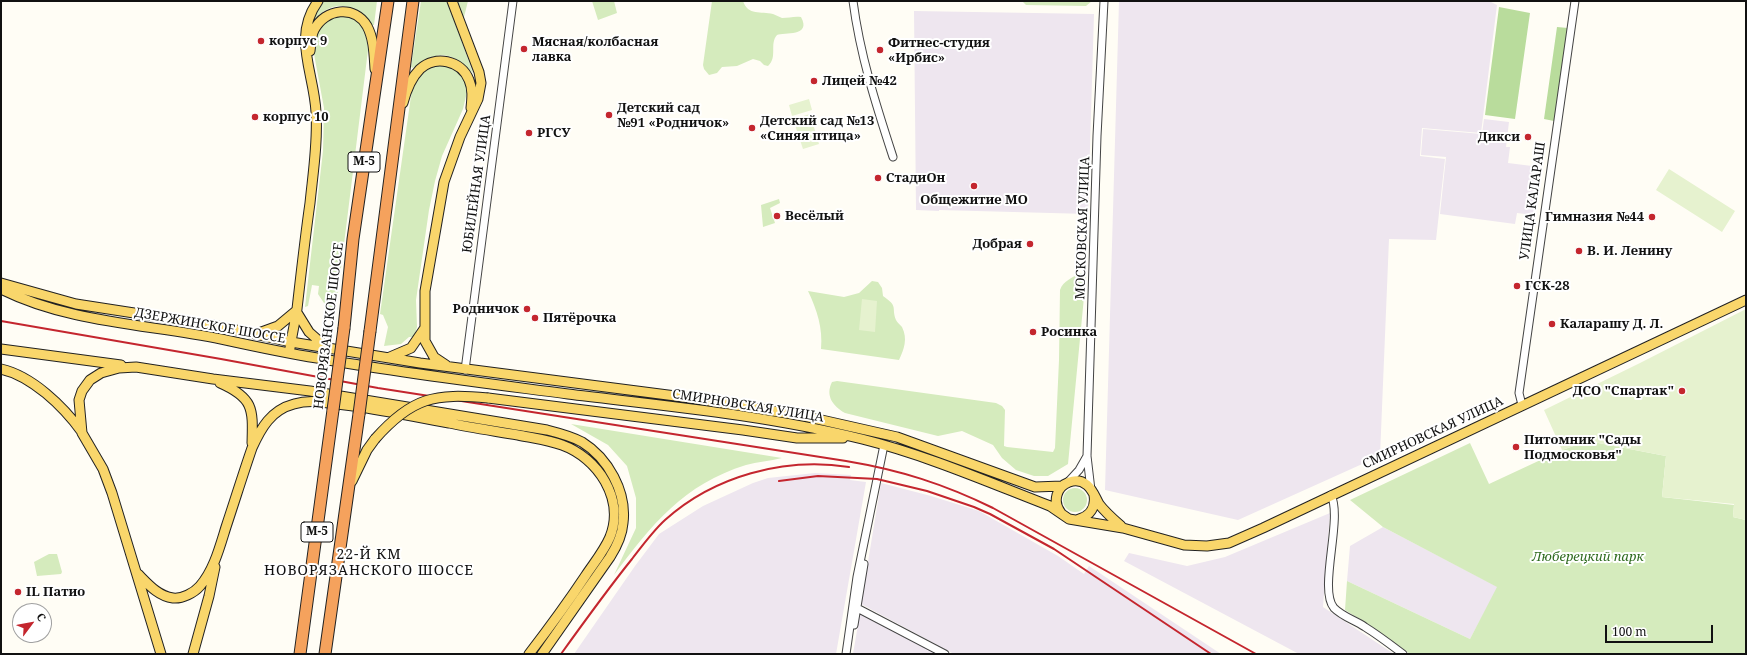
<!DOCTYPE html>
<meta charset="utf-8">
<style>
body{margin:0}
#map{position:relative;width:1747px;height:655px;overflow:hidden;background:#fffdf5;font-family:"Noto Serif",serif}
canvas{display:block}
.frame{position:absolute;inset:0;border:2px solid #111;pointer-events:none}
.north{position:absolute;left:12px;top:603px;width:40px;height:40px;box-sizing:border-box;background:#fff;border:1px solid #a0a0a0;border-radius:50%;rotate:58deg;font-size:11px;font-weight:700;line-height:16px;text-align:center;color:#111}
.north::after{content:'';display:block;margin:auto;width:14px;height:18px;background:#c4262e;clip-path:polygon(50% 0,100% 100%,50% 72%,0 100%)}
.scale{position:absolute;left:1605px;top:625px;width:108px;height:18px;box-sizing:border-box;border:2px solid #111;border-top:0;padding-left:5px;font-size:12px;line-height:14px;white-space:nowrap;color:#111;-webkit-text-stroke:3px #fff;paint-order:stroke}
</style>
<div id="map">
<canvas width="1747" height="655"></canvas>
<div class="frame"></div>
<div class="north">С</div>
<div class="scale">100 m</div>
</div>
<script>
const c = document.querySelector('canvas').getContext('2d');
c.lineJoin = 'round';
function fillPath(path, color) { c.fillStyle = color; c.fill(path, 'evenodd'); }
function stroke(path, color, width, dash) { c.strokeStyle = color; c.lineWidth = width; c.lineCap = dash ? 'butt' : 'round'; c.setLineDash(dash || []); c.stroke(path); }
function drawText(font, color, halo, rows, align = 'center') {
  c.font = font + ' "Noto Serif",serif'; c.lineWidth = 4; c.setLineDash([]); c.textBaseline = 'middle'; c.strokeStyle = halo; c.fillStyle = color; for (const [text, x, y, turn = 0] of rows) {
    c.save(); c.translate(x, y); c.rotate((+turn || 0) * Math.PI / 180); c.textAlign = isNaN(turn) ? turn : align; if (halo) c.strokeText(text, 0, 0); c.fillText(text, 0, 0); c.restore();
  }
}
const industrial = new Path2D(`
 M1119,1H1489L1497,5L1481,133L1422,128L1420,156L1445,159L1436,240L1389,239L1380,456L1238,520L1105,490Z
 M914,11L1094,14L1088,214L939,210V202V211L916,210Z
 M1484,119L1509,122L1506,147H1510L1508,163L1540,167L1534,215L1517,213L1515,224L1440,214L1446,157L1421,155L1423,129L1482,134Z
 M815,473L851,475L850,480L866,482L836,654H574L635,566L659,534L703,506L753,483L768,478Z
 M881,483L931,496L979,511L1058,556L1084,574L1089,566L1221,654H954L861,604Z
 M1330,513L1323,607L1394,654H1299L1124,561L1129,553L1187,566L1225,557Z
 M1383,527L1498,587L1470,639L1347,581L1350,546Z
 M860,613L937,654H853Z`);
const green = new Path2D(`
 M324,1H377L374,25H371C355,0 328,0 311,24L315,13Z
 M421,1H447L473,73C470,71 466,66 462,63C443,49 430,56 413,68L411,67Z
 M456,1H468L464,17H462Z
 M592,1H614L617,13L598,20Z
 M712,1H743C748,16 761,11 773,14C776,15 779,17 782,18C789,18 794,16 801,17C812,37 784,32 777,35C769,44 778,57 768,66L764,65L760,61L753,59L737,66L722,67L717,73L709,75L704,69L703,65Z
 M1022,1H1092L1086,6L1026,5Z
 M338,15C361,17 366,28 368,50L336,309H328L318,294L319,286L312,285L308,306L305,307L323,151L324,108L314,54V44L318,30L327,20Z
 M435,64L452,67L461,75L466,85L467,92L463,109L442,156L435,181L429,210L416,300L417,327L414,337H409L401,344L384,346L388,327L383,315L380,314L412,89C417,77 423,70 435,64Z
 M779,199L780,203L770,208L775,223L763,227L761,205Z
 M1081,273L1086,276L1068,464L1048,476H1034L1016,470L1002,458L993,445L962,431L938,436L845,413C833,406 825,396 832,382L837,381L996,403L1002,406L1005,410L1004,446L1007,447L1053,452L1055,448L1059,360L1060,290C1063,281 1073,277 1081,273Z
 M872,281L878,282L882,288L883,296C899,307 891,307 896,320C897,322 900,325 902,327C908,339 904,349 899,360L821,349C823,328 817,310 808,291L844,297L859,293Z
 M571,424L782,458C770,461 757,462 746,465C684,484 651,525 614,575L636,528V498L627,466L608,445Z
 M1588,441L1666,456L1662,497L1734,505L1733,517L1746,520V654H1410L1371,626L1345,610L1347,581L1470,639L1497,587L1383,527L1350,500L1470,443L1489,484L1562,450Z
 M1063 500a12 12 0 1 1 24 0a12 12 0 1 1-24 0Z
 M49,554H57L62,572L61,574L37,576L34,562Z`);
const forest = new Path2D(`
 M1499,7L1530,13L1515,119L1485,115Z
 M1557,27L1568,28L1554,121L1544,119Z`);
const pitch = new Path2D(`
 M809,99L812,110L792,116L789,105Z
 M810,114L819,144L803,149L793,119Z
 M1669,169L1735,211L1722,232L1656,190Z
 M862,299L877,301L875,332L859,330Z
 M1746,309V520L1733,517L1734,504L1662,497L1666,456L1588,441L1562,450L1544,410L1640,363Z`);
const minor = new Path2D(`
 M853,1C860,55 876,105 893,157
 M465,370L513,1
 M1522,405L1519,393L1575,1
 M1067,483L1079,470L1087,456
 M1091,490L1087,456L1097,136L1104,1
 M1331,495C1343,519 1318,589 1334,608C1343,617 1355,620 1365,627C1378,635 1391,645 1403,654
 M857,608L945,654
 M854,625L864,564
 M846,654L857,577L884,445`);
const major = new Path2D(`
 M310,51C311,44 311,36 314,30C325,8 355,5 367,26C374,39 374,55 375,69
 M403,103C406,91 411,78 420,69C435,55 461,60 469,80C473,89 472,98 471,108
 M1,283L76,304L218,326L291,342L420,363L691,398L804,416L897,437L1035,487L1062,486
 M1,289C69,323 147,324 221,339C253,346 285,353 317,358C400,373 484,383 568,394C666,406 765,415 862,439C926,455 988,482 1050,506L1069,519L1123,528L1184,545L1207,546L1229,543L1263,528L1746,300
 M296,311L309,332L326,347
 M256,334L278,326L296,311
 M290,348C292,335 295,322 297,309C301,274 305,238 310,203C313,173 318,142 316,112C314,72 292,37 318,1
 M1,349L121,365
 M390,357L411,348L424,329
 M446,365L434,357L425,341V291L444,182L460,137L478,99L481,83L479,72L452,1
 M1,369C32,376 63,406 82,432
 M220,383C254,398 253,409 252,443
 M488,398L743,430L797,438H843
 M352,481L367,450L375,439
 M1061,513C1057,508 1055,502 1057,495C1060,483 1076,476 1087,485C1093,490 1095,497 1099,504C1105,512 1113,519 1121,526
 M1079,519C1090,516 1096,507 1094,495
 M138,574C148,584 158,596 173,598C182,599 194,593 200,586C214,570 220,546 226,527C235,500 243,474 252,448C261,428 271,410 294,404C311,399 328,403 345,405C380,409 414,417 449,423C472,428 495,431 518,435C533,438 548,440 562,445C598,458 625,499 610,537C604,551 594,563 586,575C568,602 549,628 529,654
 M161,654L112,493L103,469L82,433L79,400L82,391L90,380L101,373L119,368L136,367L213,379L310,391L547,430C559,433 571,436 582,442C608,458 627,492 623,523C622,536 617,546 610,557L542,654
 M193,654L209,596L215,567`);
const highway = new Path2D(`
 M344,328L353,239L388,1
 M370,331L413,1
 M300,654L333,410
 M325,654L359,414`);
const rail = new Path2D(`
 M1,321L221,359L378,388L846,461C900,470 944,484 993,508L1256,654
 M779,481L818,476L877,479L927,491L974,507L990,514L1054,549L1211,654
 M561,654C584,622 607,590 632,559C642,546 653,531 665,520C714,476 784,457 849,467`);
const majorBridge = new Path2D(`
 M375,439C412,397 435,393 488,398`);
const highwayBridge = new Path2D(`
 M333,410L344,328
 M359,414L370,331`);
const markers = [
 [261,41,4,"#c4262e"],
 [524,49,4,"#c4262e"],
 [880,50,4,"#c4262e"],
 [814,81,4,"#c4262e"],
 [609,115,4,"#c4262e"],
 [255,117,4,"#c4262e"],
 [752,128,4,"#c4262e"],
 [529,133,4,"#c4262e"],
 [1528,137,4,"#c4262e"],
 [878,178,4,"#c4262e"],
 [974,186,4,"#c4262e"],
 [777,216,4,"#c4262e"],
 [1652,217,4,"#c4262e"],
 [1030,244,4,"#c4262e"],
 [1579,251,4,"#c4262e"],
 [1517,286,4,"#c4262e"],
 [527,309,4,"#c4262e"],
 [535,318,4,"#c4262e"],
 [1552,324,4,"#c4262e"],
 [1033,332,4,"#c4262e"],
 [1682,391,4,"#c4262e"],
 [1516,447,4,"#c4262e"],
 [18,592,4,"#c4262e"]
];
const shields = [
 [364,162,32],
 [317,532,32]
];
const shieldNames = [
 ["М-5",364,162],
 ["М-5",317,532]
];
const poiNames = [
 ["корпус 9",269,41],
 ["Мясная/колбасная",532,42],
 ["лавка",532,57],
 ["Фитнес-студия",888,43],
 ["«Ирбис»",888,58],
 ["Лицей №42",822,81],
 ["Детский сад",617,108],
 ["№91 «Родничок»",617,123],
 ["корпус 10",263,117],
 ["Детский сад №13",760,121],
 ["«Синяя птица»",760,136],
 ["РГСУ",537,133],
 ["Дикси",1520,137,"right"],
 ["СтадиОн",886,178],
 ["Общежитие МО",974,200,"center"],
 ["Весёлый",785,216],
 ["Гимназия №44",1644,217,"right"],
 ["Добрая",1022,244,"right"],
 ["В. И. Ленину",1587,251],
 ["ГСК-28",1525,286],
 ["Родничок",519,309,"right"],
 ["Пятёрочка",543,318],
 ["Каларашу Д. Л.",1560,324],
 ["Росинка",1041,332],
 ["ДСО \"Спартак\"",1674,391,"right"],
 ["Питомник \"Сады",1524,440],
 ["Подмосковья\"",1524,455],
 ["IL Патио",26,592]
];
const streetNames = [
 ["ЮБИЛЕЙНАЯ УЛИЦА",477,184,-82],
 ["УЛИЦА КАЛАРАШ",1533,201,-82],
 ["МОСКОВСКАЯ УЛИЦА",1083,228,-88],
 ["ДЗЕРЖИНСКОЕ ШОССЕ",210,326,10],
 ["НОВОРЯЗАНСКОЕ ШОССЕ",329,326,-83],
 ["СМИРНОВСКАЯ УЛИЦА",748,406,9],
 ["СМИРНОВСКАЯ УЛИЦА",1433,433,-25]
];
const parkNames = [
 ["Люберецкий парк",1588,557]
];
const neighbourhoodNames = [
 ["22-Й КМ",369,555],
 ["НОВОРЯЗАНСКОГО ШОССЕ",369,571]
];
fillPath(industrial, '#eee6ef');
fillPath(green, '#d5ebbd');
fillPath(forest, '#b9dc9c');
fillPath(pitch, '#e6f2cf');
stroke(minor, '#444', 9);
stroke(major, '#222', 11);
stroke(highway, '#222', 13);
stroke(minor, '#fff', 7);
stroke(major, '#f9d66b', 9);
stroke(highway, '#f5a25d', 11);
stroke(rail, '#c4262e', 2);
stroke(majorBridge, '#222', 11, []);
stroke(highwayBridge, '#222', 13, []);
stroke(majorBridge, '#f9d66b', 9);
stroke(highwayBridge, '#f5a25d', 11);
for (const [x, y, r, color] of markers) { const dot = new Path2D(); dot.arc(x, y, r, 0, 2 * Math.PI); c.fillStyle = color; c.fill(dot); stroke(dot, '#fff', 1.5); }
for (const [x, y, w] of shields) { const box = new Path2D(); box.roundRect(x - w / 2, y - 10, w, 20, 3); c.fillStyle = '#fff'; c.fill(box); stroke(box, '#111', 1); }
drawText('bold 12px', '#111', null, shieldNames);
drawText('bold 13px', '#111', '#fff', poiNames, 'left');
drawText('13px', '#111', '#fff', streetNames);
drawText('italic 13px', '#2f6b1f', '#fff', parkNames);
c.letterSpacing = '1px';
drawText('14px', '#111', '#fff', neighbourhoodNames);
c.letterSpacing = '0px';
</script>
